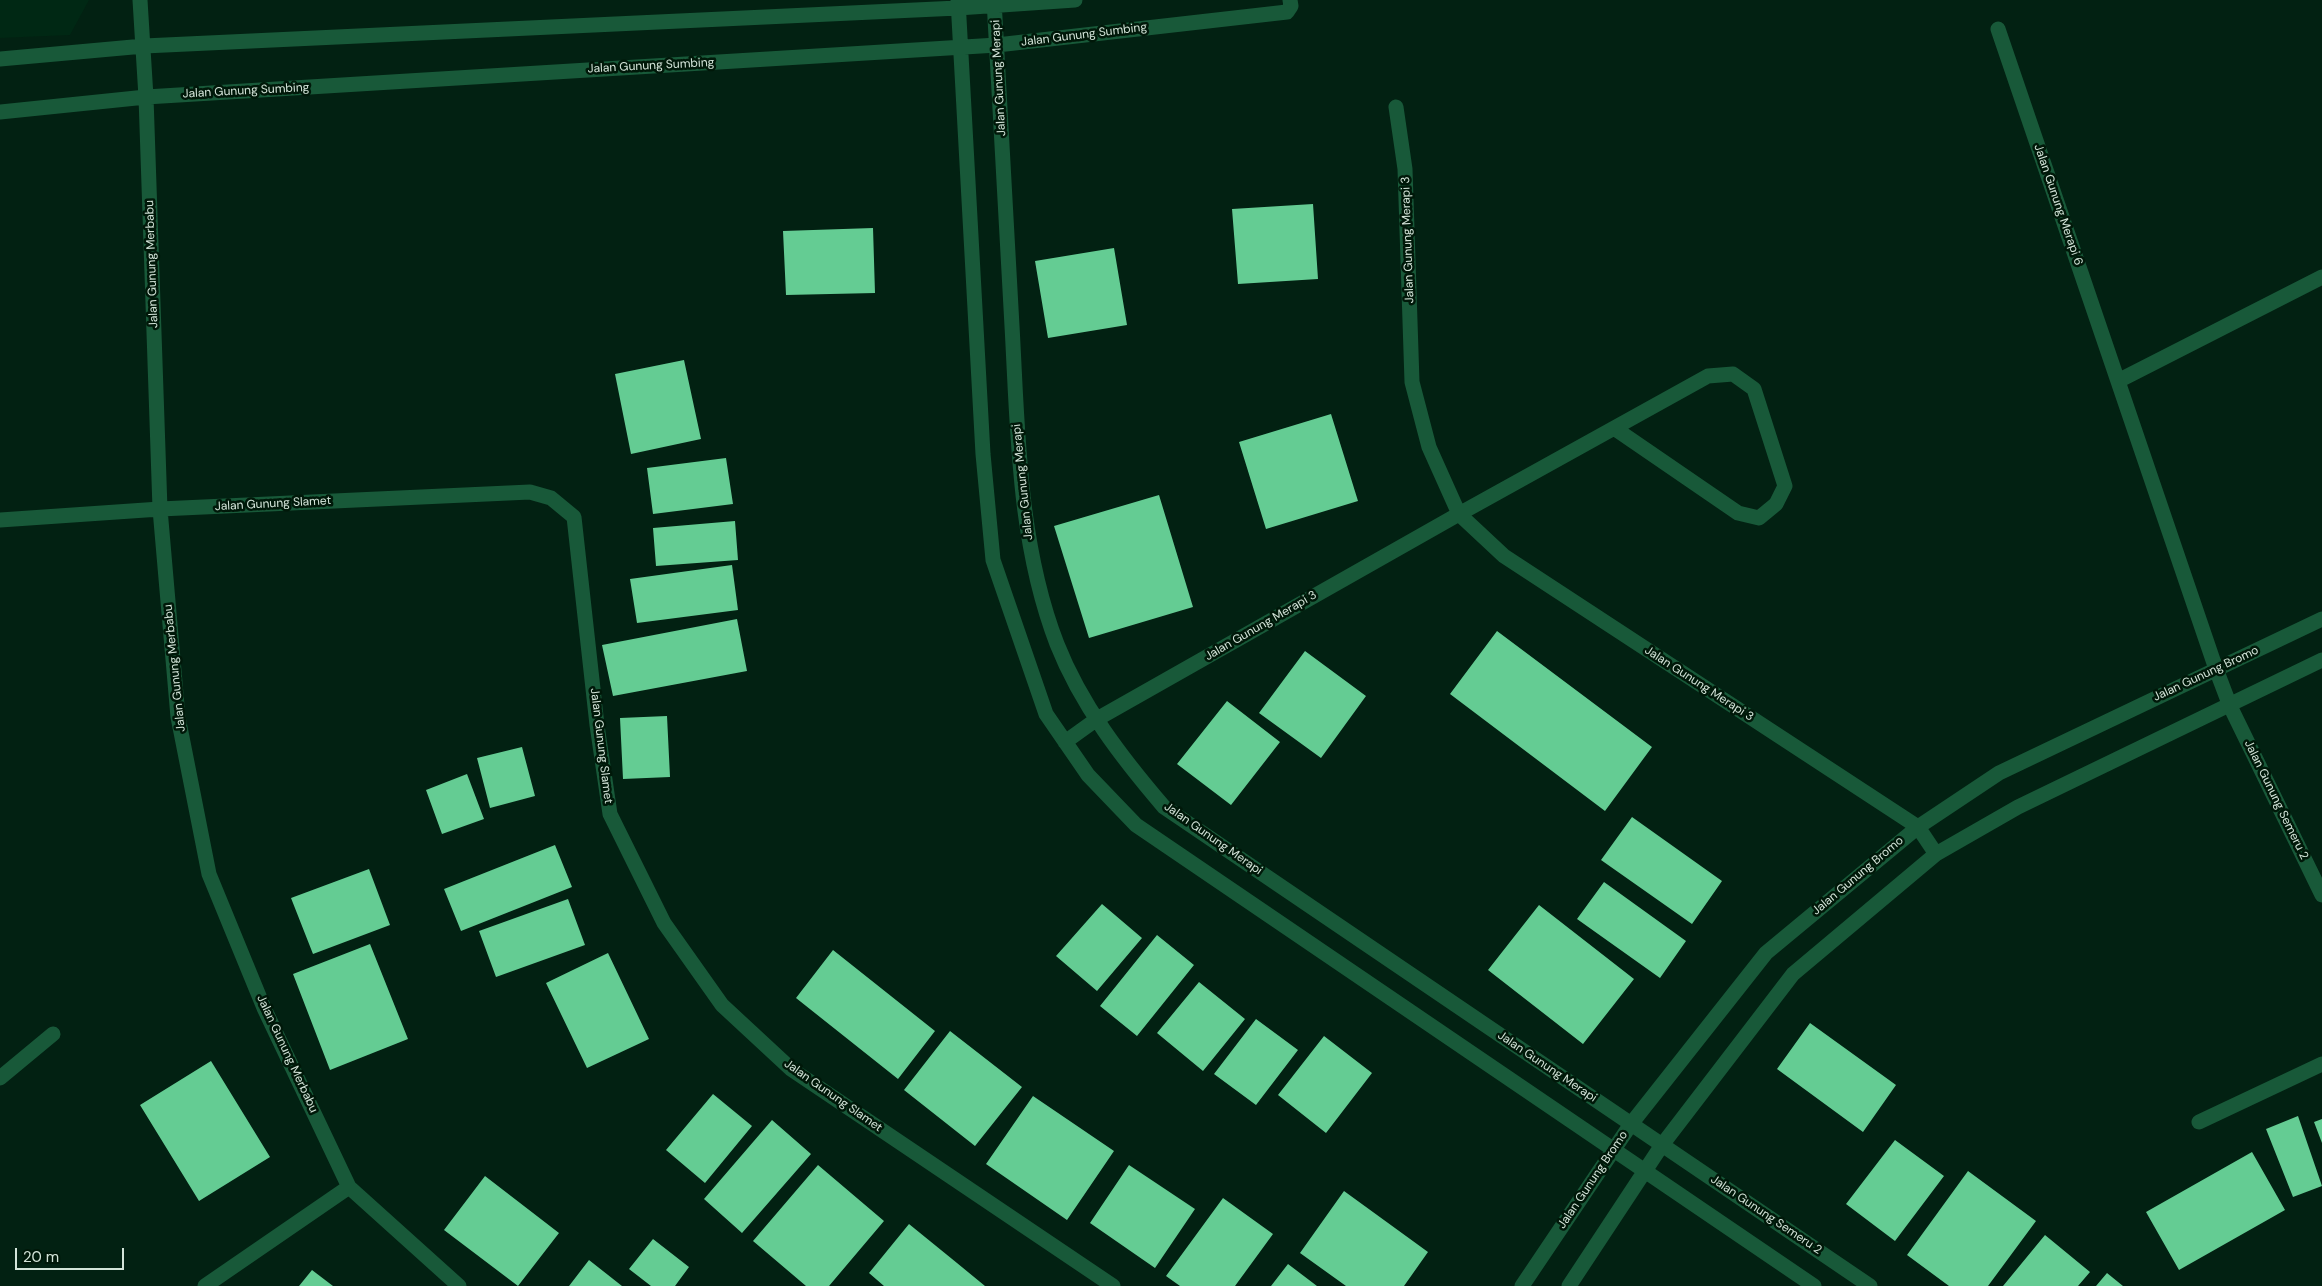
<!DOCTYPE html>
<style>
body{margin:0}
#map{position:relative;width:2322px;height:1286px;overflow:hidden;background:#022112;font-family:"DM Sans",sans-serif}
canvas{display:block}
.scale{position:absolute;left:15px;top:1248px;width:109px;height:22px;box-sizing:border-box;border:2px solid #d3e4d9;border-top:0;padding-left:6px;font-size:15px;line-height:18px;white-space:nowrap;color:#d3e4d9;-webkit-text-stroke:4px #001809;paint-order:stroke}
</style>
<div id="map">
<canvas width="2322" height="1286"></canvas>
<div class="scale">20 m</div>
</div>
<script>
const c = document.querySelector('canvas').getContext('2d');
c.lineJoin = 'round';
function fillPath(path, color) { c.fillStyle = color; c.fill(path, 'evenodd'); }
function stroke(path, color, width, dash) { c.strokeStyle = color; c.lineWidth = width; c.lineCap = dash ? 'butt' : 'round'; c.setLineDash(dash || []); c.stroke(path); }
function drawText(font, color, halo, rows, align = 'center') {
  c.font = font + ' "DM Sans",sans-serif'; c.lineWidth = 5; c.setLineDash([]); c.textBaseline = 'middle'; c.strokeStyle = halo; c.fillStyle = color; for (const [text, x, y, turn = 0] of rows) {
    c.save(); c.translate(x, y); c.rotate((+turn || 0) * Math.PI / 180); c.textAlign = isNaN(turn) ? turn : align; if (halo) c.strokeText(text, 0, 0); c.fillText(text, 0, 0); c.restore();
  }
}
const built = new Path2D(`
 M0,0H89L70,35L0,38Z`);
const building = new Path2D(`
 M1313,204L1318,279L1238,284L1232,209Z
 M873,228L875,293L786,295L783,231Z
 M1114,248L1127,325L1048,338L1035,261Z
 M684,360L701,439L631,454L615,374Z
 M1331,414L1358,501L1266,529L1239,442Z
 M726,458L733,504L653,514L647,468Z
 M1159,495L1193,607L1089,638L1054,526Z
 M735,521L738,560L656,566L653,528Z
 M732,565L738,610L637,623L630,579Z
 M737,619L747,671L613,696L602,645Z
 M1497,631L1652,747L1605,811L1450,694Z
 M1305,651L1366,696L1321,758L1259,713Z
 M1227,701L1280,742L1231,805L1177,764Z
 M667,716L670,777L623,779L620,718Z
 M522,747L535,796L490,808L477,758Z
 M467,774L484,819L442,834L426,790Z
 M1632,817L1722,881L1692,924L1601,860Z
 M555,845L572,887L461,931L444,889Z
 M369,869L390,925L313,954L291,898Z
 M1604,882L1686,941L1660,978L1577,919Z
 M568,899L585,945L496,977L479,931Z
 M1102,904L1142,938L1097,991L1056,956Z
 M1539,905L1634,979L1583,1044L1488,970Z
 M1157,935L1194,965L1137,1036L1100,1006Z
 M370,944L408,1039L330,1070L293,974Z
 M833,950L935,1031L898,1079L796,998Z
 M608,953L649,1039L587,1068L546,983Z
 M1199,982L1245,1019L1203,1071L1157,1033Z
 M1256,1019L1298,1050L1256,1105L1214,1074Z
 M1810,1023L1896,1085L1863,1132L1777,1069Z
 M950,1031L1022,1087L975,1146L904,1090Z
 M1324,1036L1372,1073L1326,1133L1278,1095Z
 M211,1061L270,1157L199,1201L140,1105Z
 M713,1094L752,1126L705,1183L666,1150Z
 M1033,1096L1114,1151L1067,1220L986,1164Z
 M2298,1116L2322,1186L2293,1197L2266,1129Z
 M2322,1119V1143L2314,1122Z
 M772,1120L811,1154L742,1233L704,1199Z
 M1895,1140L1944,1176L1895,1241L1846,1204Z
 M2252,1152L2285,1210L2179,1270L2146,1212Z
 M818,1165L884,1221L829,1286H806L753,1241Z
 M1129,1165L1195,1209L1155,1268L1090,1223Z
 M1968,1171L2036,1221L1988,1286H1949L1907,1255Z
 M485,1176L559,1233L518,1286L444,1230Z
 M1344,1191L1428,1252L1404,1286H1346L1300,1253Z
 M1223,1198L1273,1234L1235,1286H1180L1166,1276Z
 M909,1224L957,1263L985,1286H884L869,1273Z
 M2045,1235L2090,1272L2078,1286H2003Z
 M653,1239L689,1267L675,1286H651L629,1269Z
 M589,1260L622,1286H569Z
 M1288,1264L1317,1286H1271Z
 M312,1270L333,1286H299Z
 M2107,1273L2123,1286H2096Z`);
const minor = new Path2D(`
 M140,0L146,97L160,509L178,717L209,874L264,1008L349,1187L459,1286
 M958,0L983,454L993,560L1046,714L1088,775L1136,825L1814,1286
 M994,0C1000,109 1006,218 1012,326C1018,433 1018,543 1057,644C1081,705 1122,758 1164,807L1870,1286
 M1998,29L2216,669L2230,706L2322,895
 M0,59L144,46L958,8L1075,0
 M1396,107L1405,169L1412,382L1429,447L1459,514L1504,556L1918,827L1936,854
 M0,112L146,97L997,45L1287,12L1291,6L1290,0
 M2118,381L2322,277
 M0,520L160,509L530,492L551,498L574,517L597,725L610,814L664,923L722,1005L791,1069L1113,1286
 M1065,742L1097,719L1459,514L1708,376L1733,374L1754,389L1785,486L1776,504L1759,518L1738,513L1614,428
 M0,1078L53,1034
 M2199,1122L2322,1064
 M205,1286L349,1187
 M1522,1286L1631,1124L1766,953L1918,827L1999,773L2322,619
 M1569,1286L1662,1145L1793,974L1936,854L2018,807L2322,660`);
const streetNames = [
 ["Jalan Gunung Sumbing",1084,35,-7],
 ["Jalan Gunung Sumbing",651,66,-3],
 ["Jalan Gunung Merapi",999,78,-93],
 ["Jalan Gunung Sumbing",246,91,-3],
 ["Jalan Gunung Merapi 6",2058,205,71],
 ["Jalan Gunung Merapi 3",1408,240,-92],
 ["Jalan Gunung Merbabu",152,264,-92],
 ["Jalan Gunung Merapi",1023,482,-96],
 ["Jalan Gunung Slamet",273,504,-3],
 ["Jalan Gunung Merapi 3",1261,626,-30],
 ["Jalan Gunung Merbabu",175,668,-96],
 ["Jalan Gunung Bromo",2206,674,-25],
 ["Jalan Gunung Merapi 3",1699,684,33],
 ["Jalan Gunung Slamet",601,746,83],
 ["Jalan Gunung Semeru 2",2276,800,64],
 ["Jalan Gunung Merapi",1213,839,35],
 ["Jalan Gunung Bromo",1858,876,-40],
 ["Jalan Gunung Merbabu",287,1054,65],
 ["Jalan Gunung Merapi",1547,1067,34],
 ["Jalan Gunung Slamet",833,1096,35],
 ["Jalan Gunung Bromo",1593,1180,-56],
 ["Jalan Gunung Semeru 2",1766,1215,34]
];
fillPath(built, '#002814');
fillPath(building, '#64cc93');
stroke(minor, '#185939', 15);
drawText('12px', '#d3e4d9', '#001809', streetNames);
</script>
